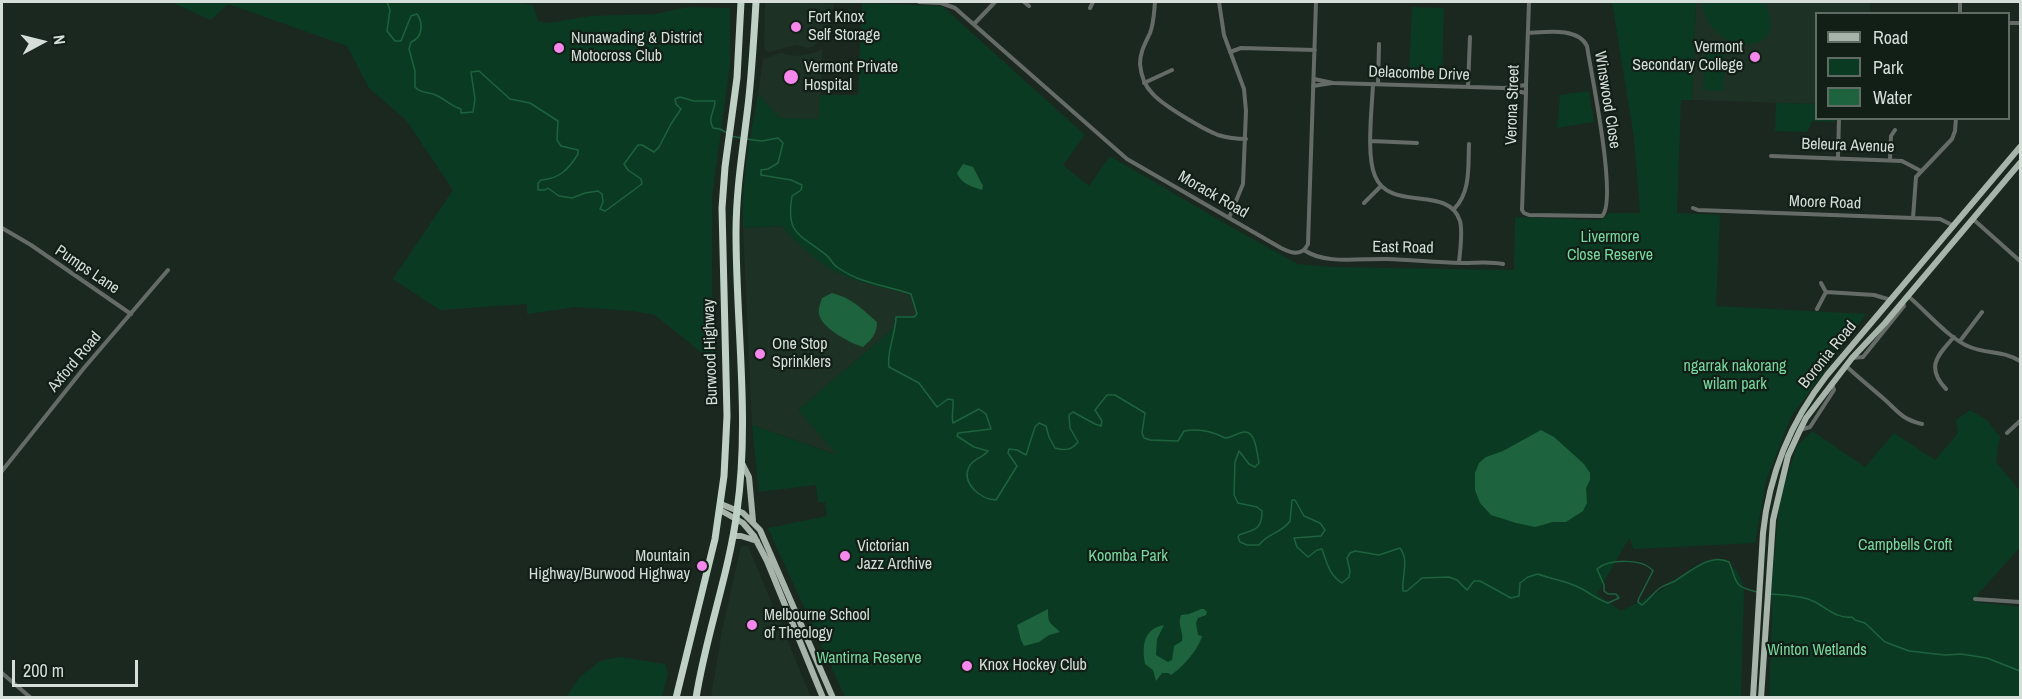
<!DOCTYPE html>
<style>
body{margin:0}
#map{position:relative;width:2022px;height:699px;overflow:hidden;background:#1b2820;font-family:"Archivo Narrow",sans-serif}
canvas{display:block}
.frame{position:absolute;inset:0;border:3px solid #d5ded8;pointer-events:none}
.legend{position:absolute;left:1815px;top:12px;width:195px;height:108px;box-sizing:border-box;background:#121f17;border:2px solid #606b64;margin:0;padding:8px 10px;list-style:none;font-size:18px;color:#d5ded8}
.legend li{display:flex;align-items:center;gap:12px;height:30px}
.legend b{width:30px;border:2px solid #606b64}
.north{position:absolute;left:12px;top:12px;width:60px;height:60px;-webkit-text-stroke:4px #121f17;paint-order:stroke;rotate:83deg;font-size:16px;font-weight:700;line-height:24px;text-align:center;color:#d5ded8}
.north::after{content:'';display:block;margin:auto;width:21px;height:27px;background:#d5ded8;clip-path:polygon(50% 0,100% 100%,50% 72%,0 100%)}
.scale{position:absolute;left:12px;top:660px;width:126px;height:27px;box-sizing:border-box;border:3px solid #d5ded8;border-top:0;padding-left:8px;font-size:18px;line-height:21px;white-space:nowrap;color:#d5ded8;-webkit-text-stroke:4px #121f17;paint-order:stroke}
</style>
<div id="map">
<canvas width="2022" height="699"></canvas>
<div class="frame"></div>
<ul class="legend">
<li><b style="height:8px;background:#a6b4aa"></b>Road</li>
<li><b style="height:16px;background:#0b3a22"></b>Park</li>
<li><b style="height:16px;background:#1d633e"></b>Water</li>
</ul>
<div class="north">N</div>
<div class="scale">200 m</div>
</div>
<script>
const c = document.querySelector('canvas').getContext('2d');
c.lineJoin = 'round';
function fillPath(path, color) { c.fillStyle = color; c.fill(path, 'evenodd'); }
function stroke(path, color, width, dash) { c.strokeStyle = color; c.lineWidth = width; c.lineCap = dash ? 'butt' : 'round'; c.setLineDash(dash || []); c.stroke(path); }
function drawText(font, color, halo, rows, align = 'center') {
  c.font = font + ' "Archivo Narrow",sans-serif'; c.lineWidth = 4.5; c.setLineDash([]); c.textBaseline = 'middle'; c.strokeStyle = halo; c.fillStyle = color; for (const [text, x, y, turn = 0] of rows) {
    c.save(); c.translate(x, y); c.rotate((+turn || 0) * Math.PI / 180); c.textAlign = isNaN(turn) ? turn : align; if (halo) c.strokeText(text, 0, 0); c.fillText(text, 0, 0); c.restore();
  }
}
const built = new Path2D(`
 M765,2H779L834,4L831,18L814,46L808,48L797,45L768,52L764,49Z
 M1696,2H1870V13L1816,14V104L1692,100Z
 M822,49L820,119L780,118L758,94L763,59L781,53L796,56L814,53Z
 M781,226L804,248L835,272L909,293L916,308V316L896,317L895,327L798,410L838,455L752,425L743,228Z
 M741,546H748L811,697H711L722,631Z`);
const green = new Path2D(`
 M171,2H511L533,5L538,21L548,23L590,16L656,14L688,7L730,8V65L712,197V309L714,350L712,361L655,315L632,311L576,307L527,314V304L440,310L393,279L453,190L406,120L369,88L347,46L228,4L211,20Z
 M1612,2H1696L1692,100H1681L1677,213L1720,215L1716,306L1866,314L1791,417L1766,481L1755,543L1634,549L1629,538L1597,594L1621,611C1635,604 1649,597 1663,589C1675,582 1701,559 1715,559C1732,558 1741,575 1744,590L1741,697H845L768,528L827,516L825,502H818L816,485L759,492L752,425L837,455L798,410L895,327L897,316H916V308L909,293C890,290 853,281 836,272C815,262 797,242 781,226L743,228C741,182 750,138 758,94L780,118L819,119L820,95H858L862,3L942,6L1085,135L1063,165L1089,186L1110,156L1238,231L1298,264L1332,267L1514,270L1515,217L1599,220L1603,219L1609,213H1640L1634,138Z
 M1702,2H1764C1796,57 1709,60 1702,2Z
 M1412,7L1444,8L1442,80L1409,78Z
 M1706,49L1725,50L1724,70L1705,69Z
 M1705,70L1724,71L1723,91L1703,90Z
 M1589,91L1594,122L1557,128L1560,95Z
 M1776,103L1816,104V118L1835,119V122L1813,121L1807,132L1775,131Z
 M1970,410L1987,420L2000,437L1996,462L2020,491V547L1978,594L1977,602L2020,607V697L1769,698L1772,618L1771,590L1780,498L1797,446L1812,431L1865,467L1894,433L1935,460L1958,433L1956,420Z
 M620,657L665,664L668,674L662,697H566L580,677L600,661Z`);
const water = new Path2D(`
 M963,164L973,167L983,186L982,190C973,187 961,184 957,173Z
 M832,293C852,298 862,309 877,322C877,334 872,339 863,347C852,344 824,329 820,317C817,310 820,305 822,298Z
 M1541,430L1554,437L1584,464L1590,473V480L1586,488L1587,503L1583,511L1566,522H1553L1535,527L1516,523L1491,515L1480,503L1475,490V473L1479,463L1486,457L1503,451Z
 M1048,609C1048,625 1050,622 1060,632L1049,635L1039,642L1024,646L1021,640L1017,625Z
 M1201,609H1204L1207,612L1206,615L1198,618L1196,623L1198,635L1202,636C1199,649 1182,668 1171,675L1168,673H1162L1156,681L1153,670L1145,664C1142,646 1143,629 1164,625L1157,639L1156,655L1168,662L1172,660L1174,646L1182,641C1184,632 1177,625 1181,615L1189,614Z`);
const stream = new Path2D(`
 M305,2H311
 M387,2L390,10L387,31L395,41H401L411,16L417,14C424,24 422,38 411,42L409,49L415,71V87C420,93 426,92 433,94C443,97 450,106 461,109V113L473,112L475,99L471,72L479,71L510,99L530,103L558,121L557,140L561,146L578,150V154C569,169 559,179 541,180L538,183V190H545L548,188L559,196L572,198L585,193L598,191L602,194L603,202L600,209L605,211L608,209L642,184L641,179L628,170L624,164L638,145H642L654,152L659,147L671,124L681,109L676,104L675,99L680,97L694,101H715C715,112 707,117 713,128L720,129L727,133
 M731,136L741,138
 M746,139L762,141L778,138L783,143L778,163L768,169L761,170V175L791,180L802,185L801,190L792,196C786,234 798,233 825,254C830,257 832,264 837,267C861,284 885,285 911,294L917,314L914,317H896C896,334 886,352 889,367L919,383L937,407L948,399L953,400C954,408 951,415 953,423L979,409L986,414L991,429L958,433L957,436L974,447L988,451C983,458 973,458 969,467C961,483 981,500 996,500L1017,466L1008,453L1009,449L1017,450L1026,455L1035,427L1039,423L1046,426L1049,437L1055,448C1065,451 1072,450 1078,442L1070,428L1069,415L1073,412L1095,424L1101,426L1102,421L1095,410L1107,395H1115L1145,413L1142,433L1144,438L1150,440L1178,441L1184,431C1200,428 1212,431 1225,438C1232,438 1238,432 1245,432C1256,432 1257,454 1259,463L1255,467L1249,464L1239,451L1235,462L1234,495L1238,503L1257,507L1262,511C1262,530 1255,529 1239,535L1238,537L1240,542L1247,545H1259C1268,533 1282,533 1290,521L1292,500H1295L1304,516L1320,523L1325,530L1321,536L1294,538L1297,547L1308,557L1317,550L1322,549C1327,563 1329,575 1342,583L1349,577L1350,571L1347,558L1350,553L1355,551L1379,555L1400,548C1410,561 1401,577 1403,591H1407L1422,578L1449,577L1457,580L1467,590L1474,581H1480L1511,598L1519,596L1520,583L1528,577L1538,574C1551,579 1566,581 1578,587C1589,592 1596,599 1608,603L1619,598L1616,594H1608L1604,591V585L1597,569C1609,559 1643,558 1653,571L1639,598L1638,602L1642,605C1649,600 1653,593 1660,588C1664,585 1669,584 1673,582C1689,573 1710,552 1729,562C1738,583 1732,586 1757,592
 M1771,594C1784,595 1801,595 1813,601C1826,607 1836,619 1852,617L1855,620L1865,623L1885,642L1909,651L1945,655L1961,654L1987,658L2020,671`);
const street = new Path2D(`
 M919,2L941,3L955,8L1127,159L1281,248C1291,253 1302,257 1308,244L1316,2
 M1024,2L1029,6
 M1155,2C1154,12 1154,23 1150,33C1145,44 1140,52 1140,64C1141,75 1144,85 1152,93C1162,105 1203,129 1218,135C1228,138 1236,139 1246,139
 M1219,2L1224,35L1244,89L1246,111L1243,184L1229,218
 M1090,8L1093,2
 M1960,14V2
 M975,23L995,2
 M2008,23H2020
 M1528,33C1546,32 1578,27 1587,46C1591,73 1618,201 1602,216L1529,215L1524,213L1522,210L1526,93V85L1529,2
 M1230,52L1241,48L1315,50
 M1314,79L1333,83L1504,88L1526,85
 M1144,83L1172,70
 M1373,84C1372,109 1366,155 1375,176C1390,213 1449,184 1460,221C1463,233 1460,250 1459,263
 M1378,84L1379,44
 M1313,86L1332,83
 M1468,87L1470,37
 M1506,89L1526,93
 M1371,141L1417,143
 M1771,156L1902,161L1921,171
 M1838,157L1839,118
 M1890,160L1891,136L1895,130
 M1364,203L1381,186
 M1693,208L1698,210L1940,219L1954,226
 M1454,209C1471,192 1468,166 1469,144
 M1913,218L1916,177L1952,139L1955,131L1956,118
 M1973,219L2020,261
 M2,228L31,245L131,314
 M1304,250C1325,265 1361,258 1387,259C1411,260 1436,262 1461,263C1475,263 1490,261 1503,264
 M1826,292L1874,295L1891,300
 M1908,296C1926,311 1949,339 1970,347C1987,354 2005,351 2020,361
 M1817,309L1826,292L1821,283
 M1960,341L1982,312
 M1852,358L1863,357L1904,306L1903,303
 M1846,366C1858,377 1870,387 1883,398C1898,411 1901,419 1922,424
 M1946,389C1925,367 1938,355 1954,337
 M1800,430L1810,427L1834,390L1832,384
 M2007,433L2020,421
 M2,471L84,368L168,270
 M1975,599L2020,602
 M2,673L31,698`);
const primary = new Path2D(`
 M742,463L749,477L753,521
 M721,504L743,513L760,530L833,698
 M720,510L743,523L754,536L767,561L823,698
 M733,536H741L757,541
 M1753,698L1763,533C1769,475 1791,421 1827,375L2020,147
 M1761,698L1773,520L1788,456L1800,430L1806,418L1852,358L1885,323L2020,163`);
const highway = new Path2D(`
 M676,698L715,539L724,476L727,416L722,208L725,167L737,78L741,2
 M696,698C706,634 729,574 737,511C750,419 736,325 736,233C736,190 743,148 748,106C752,71 754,36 756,2`);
const markers = [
 [796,27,6,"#f688ed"],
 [559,48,6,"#f688ed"],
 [1755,57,6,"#f688ed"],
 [791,77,8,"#f688ed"],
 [760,354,6,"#f688ed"],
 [845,556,6,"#f688ed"],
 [702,566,6,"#f688ed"],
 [752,625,6,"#f688ed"],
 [967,666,6,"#f688ed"]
];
const poiNames = [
 ["Fort Knox",808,18],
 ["Self Storage",808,36],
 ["Nunawading & District",571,39],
 ["Motocross Club",571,57],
 ["Vermont",1743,48,"right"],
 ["Secondary College",1743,66,"right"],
 ["Vermont Private",804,68],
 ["Hospital",804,86],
 ["One Stop",772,345],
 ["Sprinklers",772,363],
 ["Victorian",857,547],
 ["Jazz Archive",857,565],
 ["Mountain",690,557,"right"],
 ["Highway/Burwood Highway",690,575,"right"],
 ["Melbourne School",764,616],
 ["of Theology",764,634],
 ["Knox Hockey Club",979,666]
];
const streetNames = [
 ["Delacombe Drive",1419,74,2],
 ["Winswood Close",1607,100,81],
 ["Verona Street",1513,105,-88],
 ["Beleura Avenue",1848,146,2],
 ["Morack Road",1213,195,30],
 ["Moore Road",1825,203,2],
 ["East Road",1403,248,1],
 ["Pumps Lane",87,270,34],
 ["Burwood Highway",711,352,-92],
 ["Boronia Road",1828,355,-51],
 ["Axford Road",75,362,-50]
];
const parkNames = [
 ["Livermore",1610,238],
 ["Close Reserve",1610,256],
 ["ngarrak nakorang",1735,367],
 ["wilam park",1735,385],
 ["Campbells Croft",1905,546],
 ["Koomba Park",1128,557],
 ["Winton Wetlands",1817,651],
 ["Wantirna Reserve",869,659]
];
fillPath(built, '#1d3125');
fillPath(green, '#0b3a22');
fillPath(water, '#1d633e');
stroke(stream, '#1d633e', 1.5);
stroke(street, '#656c67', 4);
stroke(primary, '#a6b4aa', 6);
stroke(highway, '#bfd0c5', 7);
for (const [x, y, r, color] of markers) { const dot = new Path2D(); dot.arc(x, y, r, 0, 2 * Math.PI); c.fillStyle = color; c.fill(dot); stroke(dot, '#121f17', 2); }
drawText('16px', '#d5ded8', '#121f17', poiNames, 'left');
drawText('16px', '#d5ded8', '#121f17', streetNames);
drawText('16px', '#79d89f', '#121f17', parkNames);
</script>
